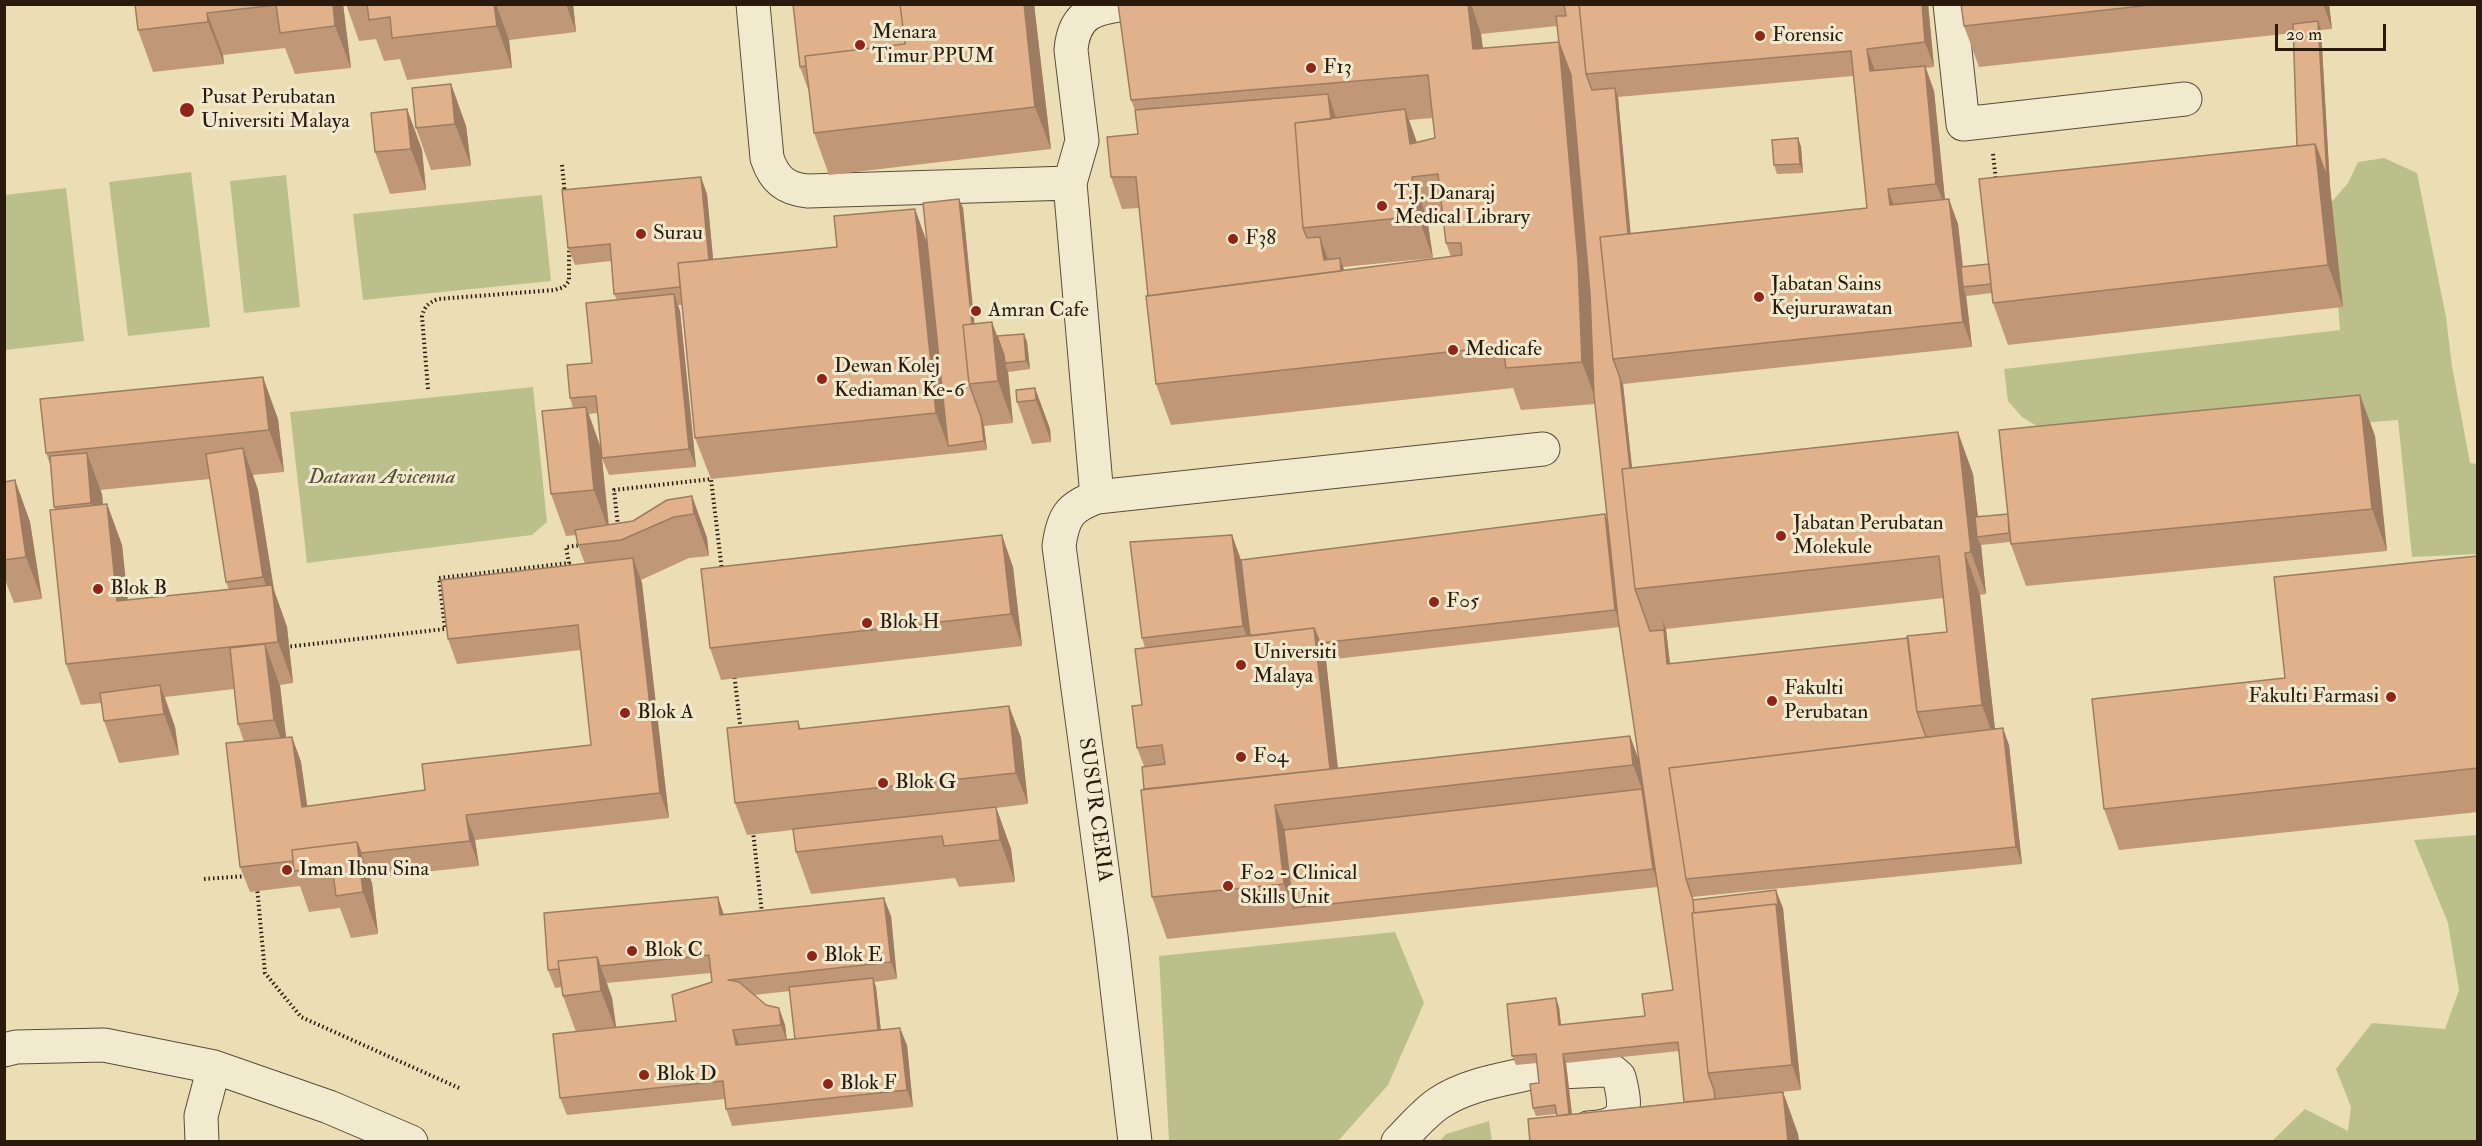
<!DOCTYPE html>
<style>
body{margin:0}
#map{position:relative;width:2482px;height:1146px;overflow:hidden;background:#ebdeb5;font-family:"IM FELL Double Pica",serif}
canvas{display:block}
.frame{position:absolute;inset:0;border:6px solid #291a0d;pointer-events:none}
.scale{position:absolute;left:2275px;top:24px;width:111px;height:27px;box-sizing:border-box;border:3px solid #291a0d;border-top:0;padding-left:8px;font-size:18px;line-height:21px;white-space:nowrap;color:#291a0d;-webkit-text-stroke:4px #f2eacf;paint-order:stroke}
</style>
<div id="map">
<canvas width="2482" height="1146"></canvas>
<div class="frame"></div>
<div class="scale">20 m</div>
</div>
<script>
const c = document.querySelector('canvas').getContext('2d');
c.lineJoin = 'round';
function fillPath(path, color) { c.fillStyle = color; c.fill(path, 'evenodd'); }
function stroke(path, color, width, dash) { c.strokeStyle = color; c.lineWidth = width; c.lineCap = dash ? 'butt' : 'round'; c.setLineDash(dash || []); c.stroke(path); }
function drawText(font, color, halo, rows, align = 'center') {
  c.font = font + ' "IM FELL Double Pica",serif'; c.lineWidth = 6; c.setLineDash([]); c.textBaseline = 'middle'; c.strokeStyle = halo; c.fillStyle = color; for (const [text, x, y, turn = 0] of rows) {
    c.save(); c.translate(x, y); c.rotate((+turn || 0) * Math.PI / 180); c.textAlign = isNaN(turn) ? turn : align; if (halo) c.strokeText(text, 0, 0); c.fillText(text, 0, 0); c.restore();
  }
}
const green = new Path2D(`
 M2384,158L2417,173L2446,317L2452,366L2470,463L2477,464V554L2412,557L2398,420L2070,446L2022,417L2008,401L2004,369L2340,330L2330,204L2348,183L2358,162Z
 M191,172L210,327L128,336L109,182Z
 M286,175L300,307L244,313L230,181Z
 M66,188L84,341L5,350V195Z
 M542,195L551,281L363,300L353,214Z
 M533,387L547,522L532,535L307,563L290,412Z
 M2477,835V1141H2272L2305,1109L2348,1131L2351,1107L2336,1069L2372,1023L2445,1029L2459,990L2448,923L2414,840Z
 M1395,932L1424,1003L1388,1085L1338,1141H1169L1159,956Z
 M1489,1121L1492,1141H1440L1446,1134Z`);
const path = new Path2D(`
 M1993,154L1996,180
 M562,165L565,195
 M428,389L422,317C424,307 428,303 438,299L555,290L564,287L569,281V247
 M618,526L614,490L711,479L722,571
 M286,647L445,629L439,578L569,563L566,547L582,545
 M734,673L741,732
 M753,831L762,913
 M204,879L247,876
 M257,887L265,973L301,1017L459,1088`);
const minor = new Path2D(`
 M753,4L767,158C774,179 785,189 808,191L1070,183L1097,497
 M1950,4L1963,124L2185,99
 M1070,183L1082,141L1071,50C1074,12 1096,7 1129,4
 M4,1050L16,1047L104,1045L214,1067L329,1107L411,1142
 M1537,1073L1604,1070L1612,1071L1619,1077C1628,1112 1626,1126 1588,1128
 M202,1142L201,1116L214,1067
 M1135,1142L1111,936L1059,546C1063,517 1069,507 1097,497L1543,449
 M1398,1142C1411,1129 1424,1113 1439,1103C1466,1085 1500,1080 1531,1073`);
const wall = new Path2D(`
 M135,4H343L351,68L295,74L285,48L223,55L224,64L153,72L138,30Z
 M346,4H573L576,32L509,40L512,68L407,80L400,59L384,61L376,39L359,41Z
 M1034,4L1051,149L829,175L814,133L809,92L800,67Z
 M1118,4H1928L1934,67L1926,68L1934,91L1945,200L1958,224L1963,267L1989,264L2297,146L2293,33L1979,67L1964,26L1961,4H2329L2332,29L2321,30L2330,186L2343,307L2008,345L1993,303L1992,293L1967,296L1966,295L1972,347L1623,384L1632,468L1973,474L1978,517L2008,514L2360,395L2375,436L2387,551L2026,586L2010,542L1981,545L1986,594L1980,595L1995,729L2009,745L2022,864L1692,897L1693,900L1783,908L1801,1090L1717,1098L1783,1092L1798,1134L1799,1142H1530L1557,1116L1556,1114L1536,1116L1533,1108L1539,1083L1537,1063L1516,1065L1512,1056L1559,1007L1561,1025L1645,1016L1673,990L1658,887L1299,925L1167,939L1152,897L1144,789V766L1137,748L1142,705L1145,648L1142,638L1232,535L1241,560L1608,523L1595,404L1521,410L1513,388L1171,425L1156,384L1148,296L1139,208L1122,209L1111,177L1138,134L1135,110L1131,100ZM1557,26L1559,42L1483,49L1481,34ZM1853,76L1867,208L1630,233L1618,97ZM1433,118L1435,138L1417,143L1409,120ZM1443,217L1446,243L1451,257L1344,271L1343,267L1433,258L1427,218ZM1944,598L1947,632L1908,638L1670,664L1666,629ZM1620,627L1640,763L1630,736L1338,768L1326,660ZM1679,1051L1684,1102L1572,1114L1566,1063Z
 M451,84L466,126L471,166L431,170L416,128Z
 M407,109L422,150L426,190L390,194L375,152Z
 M1798,138L1801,147L1803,173L1777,174L1774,165Z
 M707,194L713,259L837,247L915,209L927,244L959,199L963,208L974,324L997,336L1024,334L1027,342L1030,369L1008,372L1013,423L984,426L987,450L711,479L695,438L682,305H678L680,311L696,467L609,475L602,458L609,525L633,521L692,496L707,538L709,556L689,558L641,580L642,583L669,818L475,840L479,866L370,878L372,883L378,934L351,938L340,908L309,912L300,886L250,892L240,867L244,742L238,724L234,689L165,697L175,727L179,755L119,763L104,721L101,703L81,705L66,664L55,509L50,464L46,453L278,419L284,472L253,475L258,490L274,590L287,627L293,683L280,685L286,738L292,737L301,762L307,806L425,790L591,745L581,650L457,664L448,639L585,564L578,545L576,535L566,536L551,494L573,408L570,398L592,363L617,300L614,294L611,261L575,265L568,248ZM598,413L601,448L589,414ZM210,479L226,582L229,590L128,600L122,545L107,504H103L102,494L100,490Z
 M1035,388L1050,429L1051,442L1032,444L1017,402Z
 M15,480L30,522L42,599L14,603L4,577V482Z
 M2478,556V812L2119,850L2104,809L2285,678Z
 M1013,567L1022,646L721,680L710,648Z
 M1009,706L1021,738L1028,804L996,808L1011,849L1015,882L959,887L955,878L811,894L796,852L793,830L747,835L735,803L798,721L801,729Z
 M724,915L891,916L897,979L874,982L876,987L881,1030L907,1045L913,1107L732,1126L726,1109L725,1099L567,1115L560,1098L576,1032L563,996L562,987L555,988L548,970ZM711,973L712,982L676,1021L616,1027L612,998L607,983ZM790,991L795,1039L787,1040L785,1025L779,1008L766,1005L754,995Z`);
const shadedWall = new Path2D(`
 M333,4H343L351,68L335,26Z
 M494,4H496L509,40L512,68L497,26Z
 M566,4H573L576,32Z
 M1024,4H1034L1051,149L1035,107Z
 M1468,4H1471L1481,34L1488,91L1473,49Z
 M1922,4H1928L1934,67L1925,42Z
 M2323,4H2329L2332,29Z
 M207,13L223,55L224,64L208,22Z
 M2318,21L2321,30L2330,186L2327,177Z
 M1559,42L1574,83L1593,303L1597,403L1582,362Z
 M1867,49L1876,74L1870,71Z
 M1925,66L1934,91L1946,209L1936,184Z
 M451,84L466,126L471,166L455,124Z
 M1615,88L1618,97L1633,258L1630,249Z
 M1328,94L1339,126L1332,129Z
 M407,109L422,150L426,190L411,149Z
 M1405,109L1420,151L1410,144Z
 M1798,138L1801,147L1803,173L1800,164Z
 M2315,144L2330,186L2343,307L2328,265Z
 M701,177L707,194L717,301L711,284Z
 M1412,177L1427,218L1433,258L1418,216Z
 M1888,189L1897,214L1890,205Z
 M959,199L963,208L977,348L974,339Z
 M1949,199L1958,224L1965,287H1963L1966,295L1972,347L1963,322Z
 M915,209L930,251L948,446L936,413Z
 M1320,237L1331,268L1324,260Z
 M1340,258L1351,290L1341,282Z
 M674,294L680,311L696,467L689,449Z
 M992,322L1007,363H1005L1008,372L1013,423L998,381Z
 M1024,334L1027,342L1030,369L1026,361Z
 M263,377L278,419L284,472L269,430Z
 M1620,378L1623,384L1645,588L1643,589Z
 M1035,388L1050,429L1051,442L1036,400Z
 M2360,395L2375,436L2387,551L2372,509Z
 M586,407L601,449L609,531L594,490Z
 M981,417L984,426L987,450L984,441Z
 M1958,432L1973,474L1980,536L1977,537L1981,545L1986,594L1971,552Z
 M243,448L258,490L274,590L287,627L293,683L278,642L274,608L263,577Z
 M87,453L102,494L106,545L91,503Z
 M15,480L30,522L42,599L26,557Z
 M692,496L707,538L709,556L694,514Z
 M107,504L122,545L132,643L117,601Z
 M1605,514L1611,531L1622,627L1615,610Z
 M1002,535L1013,567L1022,646L1011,614Z
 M1232,535L1247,577L1252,650L1243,626Z
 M1965,553L1980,595L1997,747L1982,705Z
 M633,558L642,583L669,818L660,793Z
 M1663,621L1666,629L1671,673L1667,664Z
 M1314,628L1326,660L1341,798L1331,780Z
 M265,644L280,686L289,761L274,720Z
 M160,685L175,727L179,755L164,714Z
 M1009,706L1021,738L1028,804L1016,773Z
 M2003,728L2009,745L2022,864L2016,847Z
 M1630,736L1645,777L1659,886L1653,869L1642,789L1633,765Z
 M292,737L301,762L311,832L302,807Z
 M1275,805L1291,847L1293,908L1299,925L1284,884Z
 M996,807L1011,849L1015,882L1000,840Z
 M466,815L475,840L479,866L470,841Z
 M357,842L372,883L378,934L363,892Z
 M1776,890L1783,908L1785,929L1779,912Z
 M718,897L724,915H720Z
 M884,898L891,916L897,979L891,962Z
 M1776,904L1785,929L1801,1090L1792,1065Z
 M597,957L612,998L617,1033L601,991Z
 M873,978L876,987L882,1042L879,1033Z
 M1556,998L1559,1007L1562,1034L1559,1025Z
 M779,1008L785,1025L787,1042L781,1025Z
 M900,1028L907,1045L913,1107L907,1090Z
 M733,1030L740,1047L736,1045Z
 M1563,1054L1566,1063L1575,1142H1572Z
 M1783,1092L1798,1134L1799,1142H1788Z`);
const building = new Path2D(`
 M135,4H333L335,26L280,33L276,5L207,13L208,22L138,30Z
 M367,4H494L497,26L392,38L390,17L369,20Z
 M793,4H900L905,44L805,56L806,66L800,67Z
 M900,4H1024L1035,107L814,133L805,56L905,44Z
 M1118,4H1468L1473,49L1559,42L1578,261L1582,362L1506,368L1503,346L1156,384L1146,296L1447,257L1462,255L1461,243H1446L1438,174L1412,177L1418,216L1303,228L1295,123L1405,109L1410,144L1435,138L1428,75L1131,100Z
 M1564,4H1579L1586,74L1592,90L1615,88L1628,234L1600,237L1613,359L1620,378L1630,468L1622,469L1635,589L1650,631L1664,630L1667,664L1908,638L1917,712L1926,737L1669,768L1686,879L1693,900L1694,913H1692L1708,1073L1714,1090L1715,1099L1684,1102L1678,1042L1563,1054L1569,1114L1557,1116L1555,1105L1533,1108L1530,1084L1539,1083L1536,1054L1512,1056L1507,1004L1556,998L1559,1025L1645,1016L1642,994L1673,990L1618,618L1594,395L1590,294L1571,75L1559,43L1556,16H1566Z
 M1579,4H1922L1925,42L1867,49L1870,71L1925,66L1936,184L1888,189L1890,205L1949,199L1963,322L1613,359L1600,237L1867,208L1851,51L1586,74Z
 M1961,4H2159L1964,26Z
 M2318,21L2327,177L2315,144L2297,146L2293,24Z
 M451,84L455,124L416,128L412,88Z
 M1328,94L1331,119L1295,123L1303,228L1307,238L1320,237L1324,260L1340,258L1341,271L1148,296L1136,177H1111L1107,137L1138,134L1135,110Z
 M407,109L411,149L375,152L371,113Z
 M1798,138L1800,164L1774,165L1772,140Z
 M2315,144L2328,265L1993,303L1979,179Z
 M701,177L709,260L678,263L680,287L614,294L610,244L568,248L562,190Z
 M959,199L972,324L963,325L969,384L981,417L984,441L948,446L923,203Z
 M915,209L936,413L695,438L678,263L837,247L834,216Z
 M1989,264L1991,284L1963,287L1961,267Z
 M674,294L689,449L602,458L596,396L570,398L567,365L592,363L586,303Z
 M992,322L998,381L969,384L963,325Z
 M1024,334L1026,361L1005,363L1004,355L997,336Z
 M263,377L269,430L46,453L40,399Z
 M1035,388L1036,400L1017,402L1016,390Z
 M2360,395L2372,509L2011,544L1999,430Z
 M586,407L594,490L551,494L542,411Z
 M1958,432L1971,552L1965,553L1982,705L1917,712L1907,636L1947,632L1939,556L1635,589L1622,469Z
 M243,448L263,577L226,582L206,454Z
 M87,453L91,503L54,507L50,456Z
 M15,480L26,557L4,560V482Z
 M692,496L694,514L674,517L621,540L578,545L575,530L633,521L667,500Z
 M107,504L117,601L272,585L278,642L66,664L50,510Z
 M1605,514L1615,610L1320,643L1314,628L1250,636L1241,560Z
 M2008,514L2009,533L1977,537L1975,517Z
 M1002,535L1011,614L710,648L701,569Z
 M1232,535L1243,626L1142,638L1130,542Z
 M2478,556V768L2104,809L2092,699L2285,678L2274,577Z
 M633,558L660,793L466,815L470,841L361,853L357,842L292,850L293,861L240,867L226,743L292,737L302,807L425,790L422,764L591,745L578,625L448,639L441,580Z
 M1314,628L1330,769L1144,789L1142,767L1165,764L1162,745L1137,748L1132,706L1142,705L1135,649Z
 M265,644L274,720L238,724L230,648Z
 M160,685L164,714L104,721L100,693Z
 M1009,706L1016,773L735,803L727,728L798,721L799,729Z
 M2003,728L2016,847L1686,879L1669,768Z
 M1630,736L1633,765L1275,805L1284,884L1152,897L1141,790Z
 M1642,789L1653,869L1293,908L1284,830Z
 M996,807L1000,840L944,846L942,836L796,852L793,829Z
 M357,842L363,892L336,896L332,866L294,871L292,850Z
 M1776,890L1779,912L1776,904L1694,913L1693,900Z
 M718,897L720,915L884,898L891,962L728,980L739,982L766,1005L779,1008L781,1025L733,1030L736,1045L900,1028L907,1090L726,1109L723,1081L560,1098L553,1034L676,1021L672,995L712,982L709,955L600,966L597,957L558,961L559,969L548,970L544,913Z
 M1776,904L1792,1065L1708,1073L1692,913Z
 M597,957L601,991L563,996L558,961Z
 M873,978L878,1030L795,1039L789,987Z
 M1783,1092L1788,1142H1530L1528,1119Z`);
const markers = [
 [1760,36,6,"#8f2418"],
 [860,45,6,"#8f2418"],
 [1311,68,6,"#8f2418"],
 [187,110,8,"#8f2418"],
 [1382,206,6,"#8f2418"],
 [641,234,6,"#8f2418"],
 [1233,239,6,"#8f2418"],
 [1759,297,6,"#8f2418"],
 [976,311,6,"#8f2418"],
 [1453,350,6,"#8f2418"],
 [822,379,6,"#8f2418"],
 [1781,536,6,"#8f2418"],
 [98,589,6,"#8f2418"],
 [1434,602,6,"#8f2418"],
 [867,623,6,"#8f2418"],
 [1241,665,6,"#8f2418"],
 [2391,697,6,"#8f2418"],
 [1772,701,6,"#8f2418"],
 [625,713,6,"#8f2418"],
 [1241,757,6,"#8f2418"],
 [883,783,6,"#8f2418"],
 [287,870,6,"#8f2418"],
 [1228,886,6,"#8f2418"],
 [632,951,6,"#8f2418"],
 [812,956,6,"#8f2418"],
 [644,1075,6,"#8f2418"],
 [828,1084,6,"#8f2418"]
];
const poiNames = [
 ["Menara",872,33],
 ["Timur PPUM",872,57],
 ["Forensic",1772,36],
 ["F13",1323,68],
 ["Pusat Perubatan",201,98],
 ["Universiti Malaya",201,122],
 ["T.J. Danaraj",1394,194],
 ["Medical Library",1394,218],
 ["Surau",653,234],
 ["F38",1245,239],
 ["Jabatan Sains",1771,285],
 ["Kejururawatan",1771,309],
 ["Amran Cafe",988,311],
 ["Medicafe",1465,350],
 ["Dewan Kolej",834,367],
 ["Kediaman Ke-6",834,391],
 ["Jabatan Perubatan",1793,524],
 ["Molekule",1793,548],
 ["Blok B",110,589],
 ["F05",1446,602],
 ["Blok H",879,623],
 ["Universiti",1253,653],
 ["Malaya",1253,677],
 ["Fakulti",1784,689],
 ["Perubatan",1784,713],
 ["Fakulti Farmasi",2379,697,"right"],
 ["Blok A",637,713],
 ["F04",1253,757],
 ["Blok G",895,783],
 ["Iman Ibnu Sina",299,870],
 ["F02 - Clinical",1240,874],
 ["Skills Unit",1240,898],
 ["Blok C",644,951],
 ["Blok E",824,956],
 ["Blok D",656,1075],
 ["Blok F",840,1084]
];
const parkNames = [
 ["Dataran Avicenna",382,478]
];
const streetNames = [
 ["SUSUR CERIA",1094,810,82]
];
fillPath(green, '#bbc08b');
stroke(minor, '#5a4b37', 35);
stroke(path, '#291a0d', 4, [1.5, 3]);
stroke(minor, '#f2eacf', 33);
fillPath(wall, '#c19877');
fillPath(shadedWall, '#9d7c61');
fillPath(building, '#e0b18a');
stroke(building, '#9d7c61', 1.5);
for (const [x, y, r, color] of markers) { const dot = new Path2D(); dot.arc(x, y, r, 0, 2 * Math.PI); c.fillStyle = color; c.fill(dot); stroke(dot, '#f2eacf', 2); }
drawText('21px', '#291a0d', '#f2eacf', poiNames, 'left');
drawText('italic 21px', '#554c33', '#f2eacf', parkNames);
drawText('21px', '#291a0d', '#f2eacf', streetNames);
</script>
